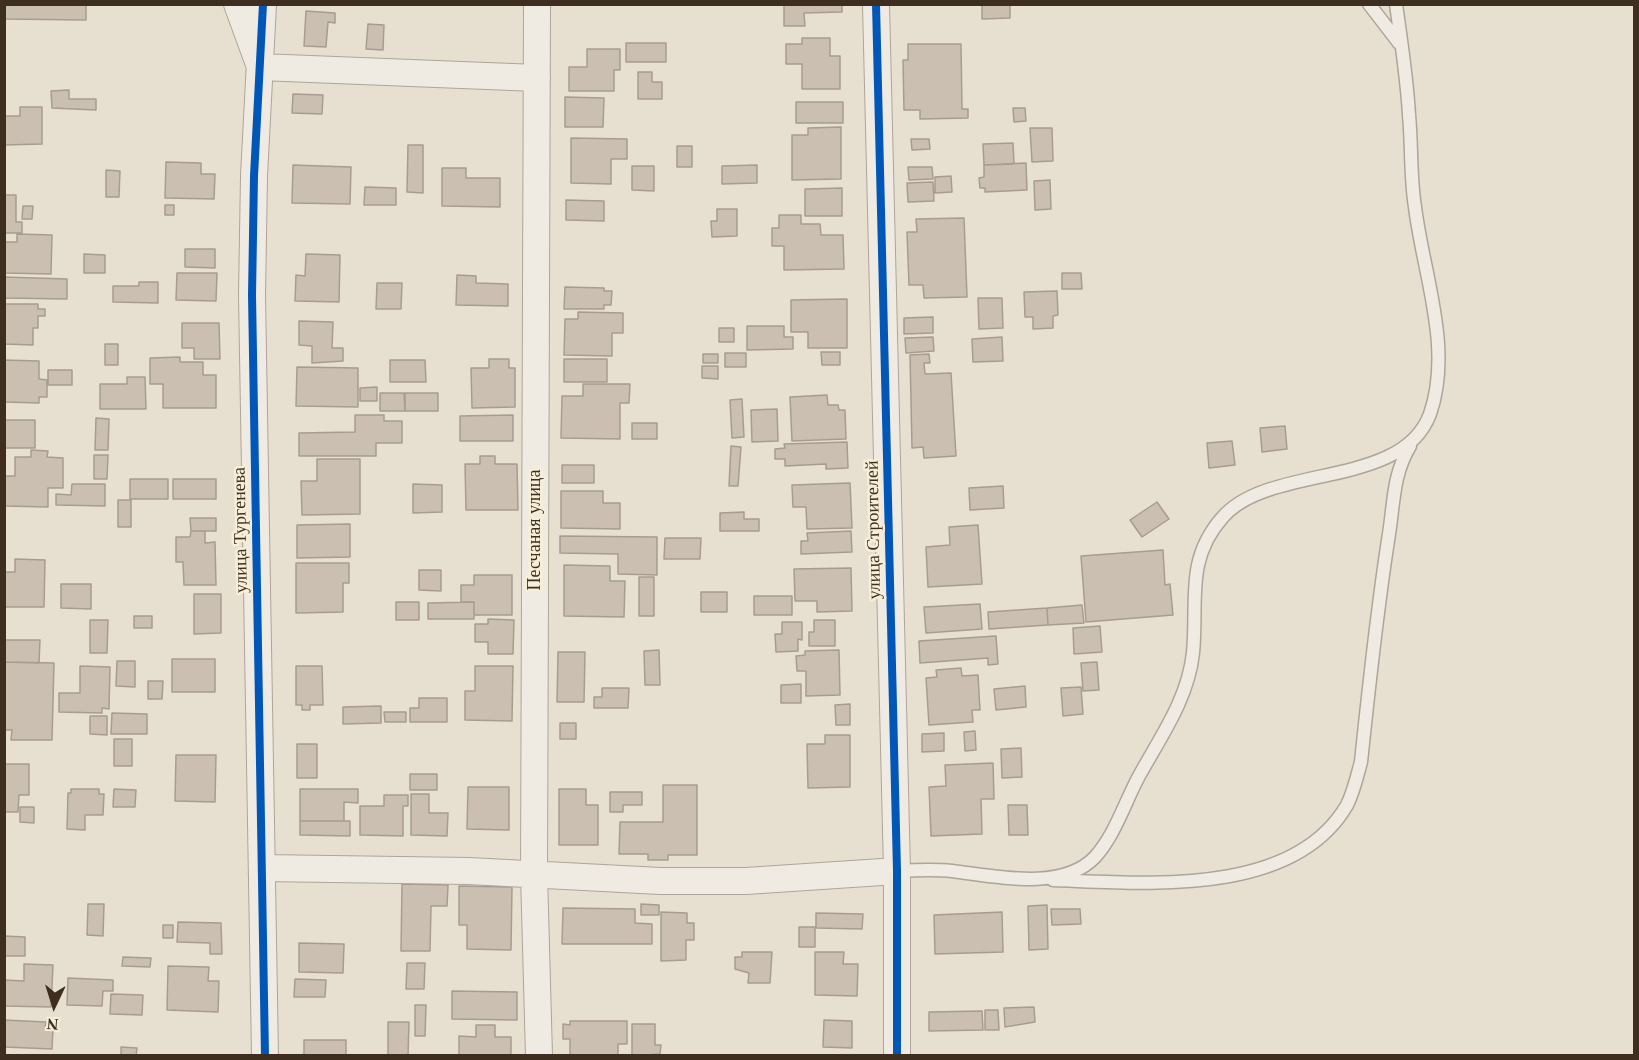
<!DOCTYPE html>
<meta charset="utf-8">
<style>
body{margin:0}
#map{position:relative;width:1639px;height:1060px;overflow:hidden;background:#e7e0d1;font-family:"Times New Roman",serif}
canvas{display:block}
.frame{position:absolute;inset:0;border:6px solid #3d2e20;pointer-events:none}
.north{position:absolute;left:24px;top:976px;width:60px;height:60px;-webkit-text-stroke:4px #f7eed8;paint-order:stroke;rotate:184deg;font-size:16px;font-weight:700;line-height:24px;text-align:center;color:#3d2e20}
.north::after{content:'';display:block;margin:auto;width:21px;height:27px;background:#3d2e20;clip-path:polygon(50% 0,100% 100%,50% 72%,0 100%)}
</style>
<div id="map">
<canvas width="1639" height="1060"></canvas>
<div class="frame"></div>
<div class="north">N</div>
</div>
<script>
const c = document.querySelector('canvas').getContext('2d');
c.lineJoin = 'round';
function fillPath(path, color) { c.fillStyle = color; c.fill(path, 'evenodd'); }
function stroke(path, color, width, dash) { c.strokeStyle = color; c.lineWidth = width; c.lineCap = dash ? 'butt' : 'round'; c.setLineDash(dash || []); c.stroke(path); }
function drawText(font, color, halo, rows, align = 'center') {
  c.font = font + ' "Times New Roman",serif'; c.lineWidth = 5; c.setLineDash([]); c.textBaseline = 'middle'; c.strokeStyle = halo; c.fillStyle = color; for (const [text, x, y, turn = 0] of rows) {
    c.save(); c.translate(x, y); c.rotate((+turn || 0) * Math.PI / 180); c.textAlign = isNaN(turn) ? turn : align; if (halo) c.strokeText(text, 0, 0); c.fillText(text, 0, 0); c.restore();
  }
}
const building = new Path2D(`
 M4,4H86V20L4,19Z
 M784,4H842V12L804,13L805,26H784Z
 M982,4H1010V18L982,19Z
 M306,11L335,13V23L328,22L326,47L304,46Z
 M368,24L384,25L383,50L366,49Z
 M802,38H830V56H840V89H802V64H786V44H802Z
 M626,43H666V62H626Z
 M908,44H961L962,109H968V118L920,119V110H904L903,60H908Z
 M587,49H620V70H614V91H569V67H587Z
 M638,72H652V82H662V99H638Z
 M69,90V99H96V110L52,108L51,91Z
 M293,94L323,95L322,114L292,113Z
 M565,97L604,98L603,127H565Z
 M796,102H843V123H796Z
 M20,107H42V144L4,145V116H20Z
 M1013,108H1025L1026,121L1014,122Z
 M841,127V179L792,180V135H808V128Z
 M1030,128H1052L1053,161L1032,162Z
 M571,138L627,139V159H611V184L571,183Z
 M911,139H929L930,149L912,150Z
 M1013,143L1014,164L984,165L983,144Z
 M408,145H423V193L407,192Z
 M677,146H692V167H677Z
 M166,162L201,163V174H215L214,199L165,198Z
 M1026,163L1027,190L985,192V188H980L979,178L984,177V165Z
 M293,165L351,167L350,204L292,203Z
 M757,165V183L722,184V166Z
 M632,166H654V191L632,190Z
 M908,167H932L933,179L909,180Z
 M442,168H466V178H500V207L442,206Z
 M106,170L120,171L119,197H106Z
 M951,176L952,192L935,193V177Z
 M1050,180L1051,209L1035,210L1034,181Z
 M933,182L934,201L908,202L907,183Z
 M365,187L396,188V205H364Z
 M842,188V216H805V189Z
 M4,195H16V222H22V233H4Z
 M566,200L604,201V221L566,220Z
 M165,205H174V215H165Z
 M23,206H33L32,219H22Z
 M717,209H737V236L712,237L711,221H717Z
 M779,215H801V224H820L821,235H843L844,269L784,270V246H772V228H779Z
 M964,218L967,297L924,298L923,285H909L907,232H917L916,219Z
 M17,234L52,235L51,274L4,273V242H17Z
 M185,249H215V268L185,267Z
 M84,254L105,255V273H84Z
 M306,254L340,255L339,302L295,301L296,275L305,276Z
 M177,273H217L216,301L176,300Z
 M1062,273H1081L1082,289H1062Z
 M457,275L476,276V283L508,284V306L456,305Z
 M4,277L67,279V299L4,298Z
 M139,282H158V303L113,302V286H139Z
 M377,283H402L401,309H376Z
 M565,287L604,288V291H612L611,305H604V309H564Z
 M1057,291L1058,315L1053,316V328L1033,329V317H1025L1024,292Z
 M978,298H1002L1003,328L979,329Z
 M847,299V348H808V332H791V300Z
 M4,304H38V309H45V316H38V328H33V345L4,344Z
 M578,312L623,313V333H612V356L564,355L565,319H578Z
 M933,317V333L904,334V318Z
 M299,321L333,322L332,348H343V361L312,363V346L299,345Z
 M182,323H219L220,359H194V348H182Z
 M747,326H784V337H793V349L747,350Z
 M719,328H734V342H719Z
 M933,337L934,351L906,353L905,338Z
 M1002,337L1003,361L973,362L972,339Z
 M105,344H118V365H105Z
 M821,352H840V365H822Z
 M725,353H746V367H725Z
 M703,354H718V363H703Z
 M929,354L930,363H924L925,374L951,373L956,456L924,458L923,447L912,448L910,355Z
 M180,357V362H203V375H216V408H163V384H150V358Z
 M489,359H509V368H515V407L472,408L471,368H489Z
 M564,359H607V382H564Z
 M4,360L39,361V379L47,380V397H39V403L4,402Z
 M390,360H425L426,382H390Z
 M702,366H718V379L702,378Z
 M297,367L358,368V407L296,406Z
 M48,370H72V385H48Z
 M127,377H145L146,409H100V384H127Z
 M583,384H630L629,403H620V439L561,438L562,396H583Z
 M377,387V401H360V388Z
 M380,393H404L405,411H380Z
 M405,393H438V411H405Z
 M827,395L828,405H838L839,410H845L846,439L792,441L790,397Z
 M742,399L744,437L732,438L730,400Z
 M777,409L778,441L752,442L751,410Z
 M355,415H384V421H402V443H376V456H299V433L355,432Z
 M513,415V441H460V416Z
 M96,418L109,419L108,450H95Z
 M4,420H35V448H4Z
 M632,423H657V439H632Z
 M1285,426L1287,449L1262,452L1260,428Z
 M1232,441L1235,465L1209,468L1207,443Z
 M847,442L848,468L826,469V464L785,466V459H775V449L785,448L784,444Z
 M731,446L741,447L738,486H729Z
 M31,450L48,451L47,457L63,458V488H48V507L4,506V476H15V457H31Z
 M94,455H108L107,479H94Z
 M480,456H495V464H517L518,510H466L465,464H480Z
 M317,459H360V514L302,515L301,481H317Z
 M562,465H594V483H562Z
 M130,479H168V499H130Z
 M173,479H216V499H173Z
 M850,483L852,528L807,529L806,507H793L792,485Z
 M72,484H105V506L56,505V494L71,495Z
 M413,484L442,485V512L413,513Z
 M1003,486L1004,508L970,510L969,488Z
 M561,491H603V503H620V529L561,528Z
 M118,500H131V527H118Z
 M1157,502L1169,519L1142,537L1130,520Z
 M744,512V519H759V531H720V513Z
 M190,518H216V531H191Z
 M350,524V557L297,558V525Z
 M978,525L982,584L928,587L926,547L950,545L949,527Z
 M191,531H205V543L215,542L216,585H184L183,562H176V537H190Z
 M851,531L852,552L801,554V541H808L807,533Z
 M560,536L657,537V575L618,574V554L560,553Z
 M665,538H701L700,559H664Z
 M1163,550L1165,585L1170,584L1173,615L1086,622L1081,556Z
 M15,559L45,560L44,607H4L5,572H15Z
 M296,563H349V583H343V612L296,613Z
 M564,565L610,566V581H625L624,617L564,616Z
 M851,568L852,611L817,612V601H795L794,569Z
 M419,570H441V591L419,590Z
 M474,575H512V615H474V602H461V585H474Z
 M639,577H654V616H639Z
 M61,584H91V609L61,608Z
 M701,592H727V612H701Z
 M194,594H221V633L194,634Z
 M754,596H792V615H754Z
 M396,602H419V620H396Z
 M474,602V619H428V603Z
 M980,604L982,629L926,633L924,607Z
 M1082,605L1084,623L1048,625L1047,608Z
 M1047,608L1048,625L989,629L988,612Z
 M134,616H152V628H134Z
 M488,619L514,620L513,654H488V642H475V624H488Z
 M90,620H108L107,653H90Z
 M814,620H835V646H809V632H814Z
 M782,622H802V640L798,639V651L776,652L775,634H782Z
 M1100,626L1102,652L1074,654L1073,628Z
 M996,636L998,664L988,665V658L920,663L919,641Z
 M4,640H40L39,663L4,662Z
 M659,650L660,685H645L644,651Z
 M839,650L840,695L806,696V671H797L796,656L805,655V651Z
 M558,652H585L584,702H557Z
 M172,659H215V692H172Z
 M117,661H135V687L116,686Z
 M4,662L54,663L52,740H11L12,730H4Z
 M1097,662L1099,690L1083,691L1081,663Z
 M80,666L110,667L109,709L102,708V713L59,712V693H80Z
 M296,666H322L323,705H310V710H302V705H296Z
 M475,666H513L512,721L465,720V691H475Z
 M961,668L962,676L978,675L980,710H972L973,722L929,725L926,678L937,677L936,670Z
 M148,681H163L162,699H148Z
 M801,684V703H781V685Z
 M1025,686L1026,707L996,710L994,689Z
 M1081,687L1083,714L1063,716L1061,688Z
 M602,688H629L628,708H594V697H602Z
 M419,698H447V722H410V708H419Z
 M850,704V725H836L835,705Z
 M381,706V723L343,724V707Z
 M384,712H406V722H385Z
 M112,713L147,714V734H111Z
 M90,716H107V735L90,734Z
 M560,723H576V739H560Z
 M975,731L976,750L965,751L964,732Z
 M944,733V751L922,752V734Z
 M825,735H850V787L808,788L807,744H825Z
 M114,739H132V766H114Z
 M297,744H317V778H297Z
 M1021,748L1022,777L1002,778L1001,749Z
 M176,755H216L215,802L175,801Z
 M993,763L994,799H981L982,834L931,836L929,787L946,786L945,765Z
 M4,764H29V795H19L18,812H4Z
 M410,774H437V790H410Z
 M663,785H697V855H668V860H648V854H619L620,822H663Z
 M468,787H509V830L467,829Z
 M71,789H99V794H104L103,815H85V830L67,829L68,793H71Z
 M114,789L136,790L135,807H113Z
 M300,789H358V803L344,802V821H300Z
 M559,789H586V805H598V845H559Z
 M610,792H642V805H623V812H610Z
 M411,794H429V813H448L447,836L411,835Z
 M384,795H408V806H403V836L360,835V806H384Z
 M1008,805H1027L1028,835H1009Z
 M20,807H34V823L20,822Z
 M300,821H350V836L300,835Z
 M402,884L448,885L447,906H431L430,951H401Z
 M459,886L512,887L511,950L467,949V925H459Z
 M88,904H104L103,936L87,935Z
 M641,904L659,905V915H641Z
 M1047,905L1048,949L1029,950L1028,906Z
 M563,908L635,909V923L652,924V944H562Z
 M1051,909H1080L1081,924L1052,925Z
 M661,912L687,913V923H694V940H686V960L661,961Z
 M1002,912L1003,952L935,954L934,915Z
 M816,913L863,914L862,929L816,928Z
 M178,922L221,923L222,954H210V943L177,942Z
 M163,925H173V938H163Z
 M799,927H815V947H799Z
 M4,936L25,937V956H4Z
 M299,943L344,944L343,973L299,972Z
 M742,952H772L770,983H748L749,973L735,969V957H742Z
 M815,952H844L843,964H858L857,996L815,995Z
 M123,957L151,958L150,967L122,966Z
 M407,963H425L424,989H406Z
 M24,964L53,965L51,1007L4,1006V980L24,981Z
 M168,966L209,967L208,981H219L218,1012L167,1010Z
 M68,978L113,980V991H103L102,1006L67,1005Z
 M295,979L326,980L325,997H294Z
 M452,991L517,992V1020L452,1019Z
 M111,994L143,995L142,1015L110,1014Z
 M415,1005H426L425,1036H415Z
 M1034,1007L1035,1022L1005,1027L1004,1008Z
 M985,1010H998L999,1030H985Z
 M982,1011L983,1030L929,1031V1012Z
 M4,1020L46,1022L45,1028L53,1029L52,1049L4,1047Z
 M824,1020L852,1021V1048L823,1047Z
 M570,1021H627V1044H618V1056H570V1039H563V1024L570,1025Z
 M388,1022H409L408,1056H388Z
 M632,1024H655V1045H661L660,1054L632,1056Z
 M476,1025H495V1037H511V1056H459V1036L476,1037Z
 M304,1040H346V1056H298L304,1054Z
 M121,1047L137,1048L136,1056H121Z`);
const service = new Path2D(`
 M1369,4L1399,43
 M897,871C916,870 934,869 952,871C994,876 1062,892 1095,857C1115,835 1125,802 1139,776C1161,736 1188,699 1193,653C1198,602 1185,560 1222,518C1268,463 1402,490 1430,414C1453,348 1423,273 1415,207C1410,176 1412,146 1409,115C1407,78 1401,41 1396,4
 M1053,880C1144,883 1293,898 1347,805C1354,791 1357,776 1361,762C1369,685 1377,610 1389,534C1394,502 1393,474 1410,446`);
const minor = new Path2D(`
 M237,4L260,67L537,78
 M263,4L254,176L252,295L265,1056
 M537,4L534,874L539,1056
 M876,4L897,871V1056
 M262,868L469,871L660,881H746L897,871`);
const cycleway = new Path2D(`
 M263,4L254,176L252,295L265,1056
 M876,4L897,871V1056`);
const streetNames = [
 ["улица Тургенева",241,530,-91],
 ["Песчаная улица",535,530,-90],
 ["улица Строителей",874,530,-91]
];
fillPath(building, '#cbbfb2');
stroke(building, '#a89c90', 1.5);
stroke(service, '#ada599', 15);
stroke(minor, '#ada599', 28);
stroke(service, '#efebe3', 12);
stroke(minor, '#efebe3', 26);
stroke(cycleway, '#0057b8', 8);
drawText('18px', '#3d2e20', '#f7eed8', streetNames);
</script>
